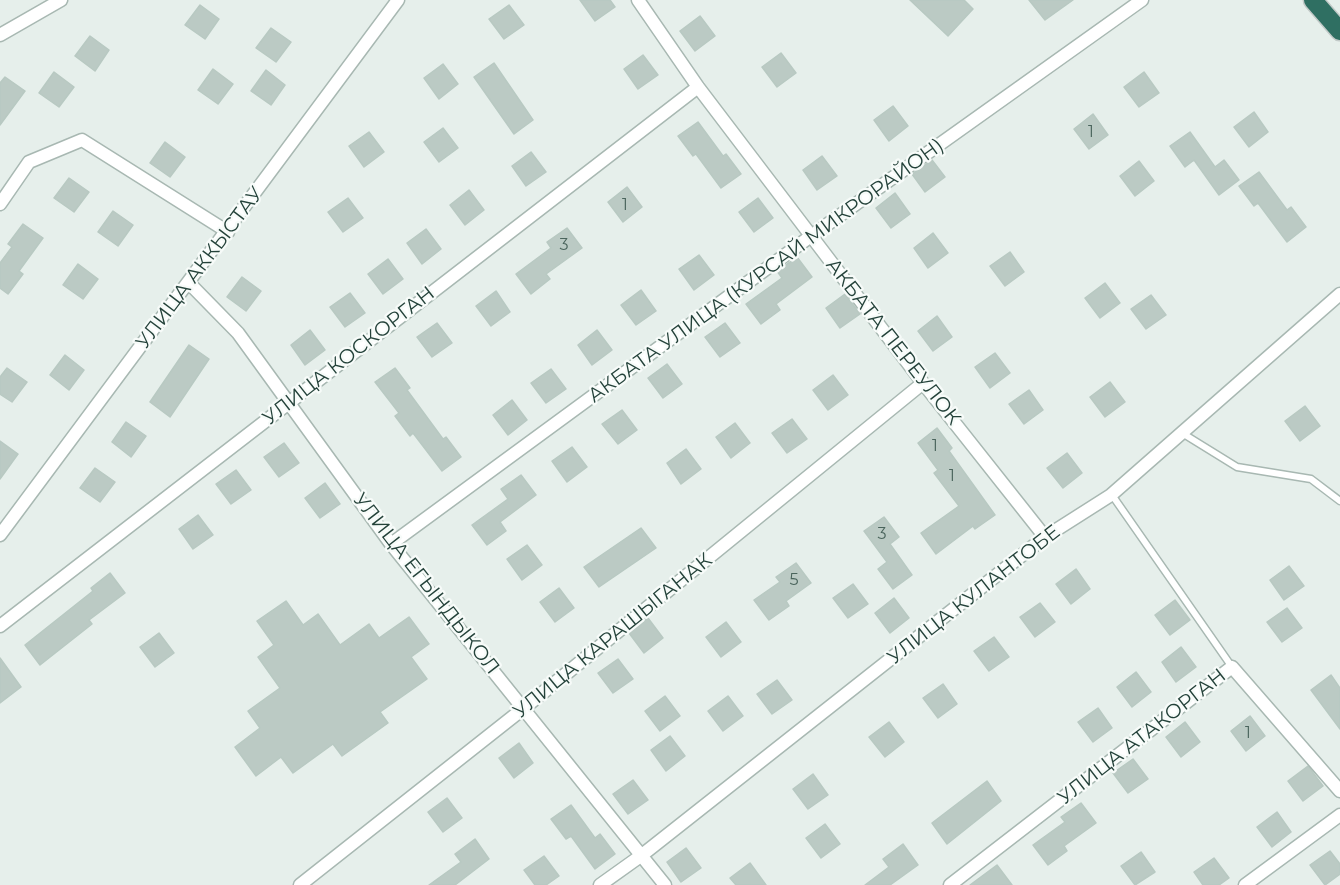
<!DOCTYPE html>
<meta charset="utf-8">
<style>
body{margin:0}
canvas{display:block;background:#e6efeb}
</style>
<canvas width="1340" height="885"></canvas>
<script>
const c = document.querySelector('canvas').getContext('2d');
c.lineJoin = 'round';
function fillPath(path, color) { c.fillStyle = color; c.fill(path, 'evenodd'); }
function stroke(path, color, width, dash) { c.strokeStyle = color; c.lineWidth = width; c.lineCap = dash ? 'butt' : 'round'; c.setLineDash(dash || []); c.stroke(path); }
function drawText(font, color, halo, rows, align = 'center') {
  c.font = font + ' Montserrat,sans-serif'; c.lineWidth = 4.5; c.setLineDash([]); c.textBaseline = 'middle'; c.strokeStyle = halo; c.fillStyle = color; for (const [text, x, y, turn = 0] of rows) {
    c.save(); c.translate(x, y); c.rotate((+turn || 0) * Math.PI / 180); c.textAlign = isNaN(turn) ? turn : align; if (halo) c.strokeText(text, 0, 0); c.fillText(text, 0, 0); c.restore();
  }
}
const building = new Path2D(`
 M580,0H610L615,7L595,21Z
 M910,0H964L973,9L948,36Z
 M1029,0H1073L1045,20Z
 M200,5L219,19L205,39L185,25Z
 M509,5L524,25L504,39L489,19Z
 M700,16L715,36L695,51L680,31Z
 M271,28L291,42L276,62L256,48Z
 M90,36L109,50L95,71L75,56Z
 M781,53L796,73L777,87L762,67Z
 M643,55L658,75L638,89L624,69Z
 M494,63L533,120L514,134L474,77Z
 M443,64L458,84L439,99L424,78Z
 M213,69L233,84L218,104L198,90Z
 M266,70L285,85L271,105L251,91Z
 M54,72L74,87L59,107L39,93Z
 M1144,72L1159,93L1139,107L1124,87Z
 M5,77L25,91L0,125V83Z
 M893,106L908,126L889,141L874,120Z
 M1254,112L1268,132L1249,147L1234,127Z
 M1093,114L1108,135L1089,149L1074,129Z
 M698,122L723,156L726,154L741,174L721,188L696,154L693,156L678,136Z
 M443,128L458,148L439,162L424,142Z
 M369,132L384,152L364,167L349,146Z
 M1190,132L1215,167L1224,160L1239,180L1219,195L1194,160L1185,167L1170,146Z
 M165,142L185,157L170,177L150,163Z
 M531,152L546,172L526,186L512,166Z
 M822,156L837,176L817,190L803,170Z
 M932,160L945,177L925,192L912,174Z
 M1139,161L1154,181L1135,196L1120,176Z
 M1259,172L1287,210L1291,207L1306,227L1287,242L1258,203L1254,206L1239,186Z
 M69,178L89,192L74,212L54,198Z
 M627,187L642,207L623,222L608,202Z
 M469,190L484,210L465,225L450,205Z
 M895,193L910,214L891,228L876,208Z
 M348,198L363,218L343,232L328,212Z
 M758,198L773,218L754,232L739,212Z
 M113,211L133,225L118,246L98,232Z
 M23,224L43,238L19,271L23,274L8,294L0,288V263L12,247L8,244Z
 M567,228L582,248L546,274L550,279L531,294L516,274L551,248L547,242Z
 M426,229L441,249L422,264L407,243Z
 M933,233L948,253L928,268L914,248Z
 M1010,252L1024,272L1005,286L990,266Z
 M699,255L714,275L694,290L679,269Z
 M797,257L812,277L776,304L780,310L761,324L746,304L782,278L777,271Z
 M388,259L403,279L383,294L368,274Z
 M78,264L98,279L83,299L63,285Z
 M242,277L261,291L246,311L227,297Z
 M1105,283L1120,303L1100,318L1085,298Z
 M641,290L656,311L636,325L621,305Z
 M496,291L510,312L491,326L476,306Z
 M350,293L365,313L345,327L330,307Z
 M845,294L860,314L840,328L826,308Z
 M1151,295L1166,315L1146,329L1131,309Z
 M937,316L952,337L933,351L918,331Z
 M437,323L452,343L432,357L417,337Z
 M725,323L740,343L720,357L705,337Z
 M310,330L325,350L305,365L291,345Z
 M597,330L612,350L592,365L578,345Z
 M189,345L209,359L170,417L150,402Z
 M995,353L1010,373L990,388L975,367Z
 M65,355L84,370L69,390L50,375Z
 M667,364L682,384L663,398L648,378Z
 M7,368L27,382L12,402L0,394V377Z
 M395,368L410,388L407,390L443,439L446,437L461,457L442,471L413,433L410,436L395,416L399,413L375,382Z
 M551,369L566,389L546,403L531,383Z
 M833,375L848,395L828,410L813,390Z
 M1110,382L1125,402L1105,417L1090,397Z
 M1029,390L1043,410L1024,424L1009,404Z
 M512,400L527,420L508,435L493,415Z
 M1305,406L1320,426L1300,441L1285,421Z
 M622,410L637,430L618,444L602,424Z
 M792,419L807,439L787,453L772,433Z
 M126,422L146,436L131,457L112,442Z
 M735,423L750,443L731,458L716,437Z
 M937,428L952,448L949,451L995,515L975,529L973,526L936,554L921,533L959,506L934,473L938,470L918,443Z
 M0,441L18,454L0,479Z
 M284,443L299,463L279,477L264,457Z
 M572,447L587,467L567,482L552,461Z
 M686,449L701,469L681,484L667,463Z
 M1067,453L1082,473L1063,488L1047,468Z
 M95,468L115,482L100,502L80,488Z
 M236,470L251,490L231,504L216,484Z
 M521,475L536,495L500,522L506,531L487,545L472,525L508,499L501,489Z
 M325,483L340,504L320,518L305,498Z
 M198,515L213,535L193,549L179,529Z
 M884,517L899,537L890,544L912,575L893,589L878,569L887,562L864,531Z
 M641,528L656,548L599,587L584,567Z
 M527,545L542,565L522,580L507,559Z
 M796,563L811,583L786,601L789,606L769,620L754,600L780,582L776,577Z
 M1289,566L1304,586L1284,600L1270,580Z
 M1076,569L1090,589L1071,604L1056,584Z
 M110,573L125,593L89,620L92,624L40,665L25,645L93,591L91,588Z
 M853,584L868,604L848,618L833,598Z
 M559,588L574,608L555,622L540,602Z
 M894,598L909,618L890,633L875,613Z
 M1175,600L1190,620L1170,635L1155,615Z
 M286,601L303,625L318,614L340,645L369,624L379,638L409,617L429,644L411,657L427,679L380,712L388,723L342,756L333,744L293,773L281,757L256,776L235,747L260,728L248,711L280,688L258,657L274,645L257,621Z
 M1040,603L1055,622L1035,637L1020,617Z
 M1287,608L1302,628L1282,642L1267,622Z
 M648,618L663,638L644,653L629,633Z
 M726,622L741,642L721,657L706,637Z
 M159,633L174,653L155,667L140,647Z
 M994,637L1009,657L989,671L974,651Z
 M1181,647L1196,667L1176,682L1162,662Z
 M0,658L21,687L0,703Z
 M618,659L633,679L613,693L598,673Z
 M1136,672L1151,692L1132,707L1117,687Z
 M1331,675L1340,688V729L1311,690Z
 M777,680L792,700L772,714L757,694Z
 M943,684L957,704L938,718L923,698Z
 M665,696L680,716L660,731L645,711Z
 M728,696L743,716L723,731L708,711Z
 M1098,708L1112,728L1093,742L1078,722Z
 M1250,716L1265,736L1246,751L1231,731Z
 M889,722L904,742L885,757L869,737Z
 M1185,722L1200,742L1181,757L1166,737Z
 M670,736L685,756L666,771L651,750Z
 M519,743L533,763L514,778L499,758Z
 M1133,759L1148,779L1128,793L1113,773Z
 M1308,766L1323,786L1303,801L1288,781Z
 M813,774L828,795L808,809L793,789Z
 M633,780L648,800L628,814L613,794Z
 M987,781L1001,801L947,844L932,823Z
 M447,798L462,818L443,832L428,812Z
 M1081,803L1096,823L1064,846L1067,851L1048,865L1033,845L1065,822L1061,817Z
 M571,805L595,838L600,834L615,854L595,869L571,836L566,839L551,819Z
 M1277,812L1291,832L1272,847L1257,827Z
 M825,824L840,844L821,858L806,838Z
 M475,839L489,859L455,885H429L461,862L455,854Z
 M903,844L918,865L890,885H865L889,867L883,859Z
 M686,848L701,868L681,882L667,862Z
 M1330,851L1340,864V874L1325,885L1310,865Z
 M1141,852L1155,872L1135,885L1121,866Z
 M544,856L559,876L546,885H535L524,870Z
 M1214,858L1229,878L1219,885H1203L1194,872Z
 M750,863L766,885H736L730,878Z
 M997,865L1012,885H970Z`);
const lane = new Path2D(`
 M1182,433L1237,467L1311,479L1340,501
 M1112,495L1232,667`);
const street = new Path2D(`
 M638,0L698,87L923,383L1045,537
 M0,35L61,0
 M0,204L29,162L82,140L228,232
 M189,283L238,333L391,544L665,885
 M0,535L398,0
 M391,544L811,236L1142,0
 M0,626L698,87
 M300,885L524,708L923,383
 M600,885L642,855L1045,537L1111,495L1340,294
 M950,885L1232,667L1340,791
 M1245,885L1340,815`);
const highway = new Path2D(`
 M1313,0L1340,31`);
const numberNames = [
 ["1",1091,132],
 ["1",625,205],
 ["3",564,245],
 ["1",935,446],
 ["1",952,476],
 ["3",882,534],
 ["5",794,580],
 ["1",1248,733]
];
const streetNames = [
 ["УЛИЦА АККЫСТАУ",200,268,-53],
 ["АКБАТА УЛИЦА (КУРСАЙ МИКРОРАЙОН)",766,271,-36],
 ["АКБАТА ПЕРЕУЛОК",893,342,52],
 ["УЛИЦА КОСКОРГАН",349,356,-38],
 ["УЛИЦА ЕГЫНДЫКОЛ",426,584,52],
 ["УЛИЦА КУЛАНТОБЕ",974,595,-38],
 ["УЛИЦА КАРАШЫГАНАК",613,636,-39],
 ["УЛИЦА АТАКОРГАН",1142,737,-38]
];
fillPath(building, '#bbcac4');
stroke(building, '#b8c9c2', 1.5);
stroke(lane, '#a8b8b2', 9);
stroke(street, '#a8b8b2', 15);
stroke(highway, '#c2cac8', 21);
stroke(lane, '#fff', 6);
stroke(street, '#fff', 12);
stroke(highway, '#2f6f62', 18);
drawText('16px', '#4a645c', null, numberNames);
drawText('20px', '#24423a', '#f7fbf9', streetNames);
</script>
